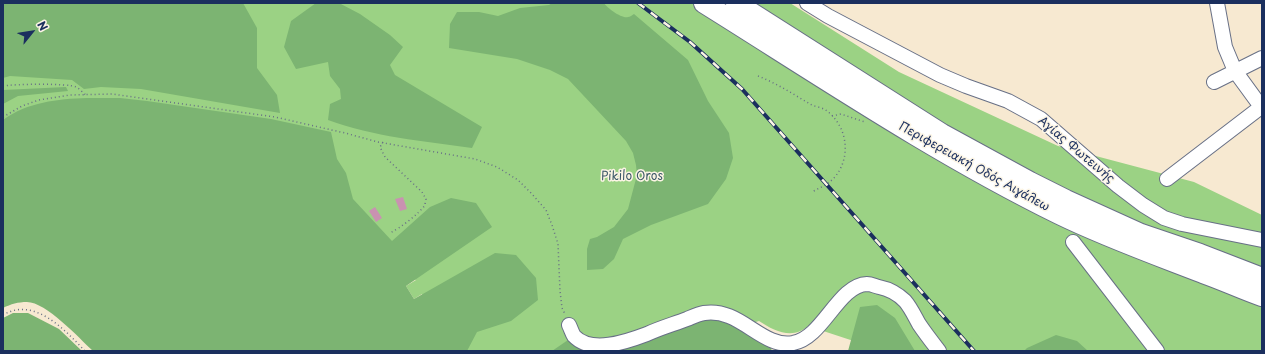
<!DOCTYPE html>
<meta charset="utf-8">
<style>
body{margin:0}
#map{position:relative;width:1265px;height:354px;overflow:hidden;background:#f7e9d1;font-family:"Playpen Sans",sans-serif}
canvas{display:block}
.frame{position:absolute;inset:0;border:4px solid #1b2f5e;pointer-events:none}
.north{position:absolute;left:12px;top:12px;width:40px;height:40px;-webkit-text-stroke:3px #fcf5e5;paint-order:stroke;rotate:60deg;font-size:11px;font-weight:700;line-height:16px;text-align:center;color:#1b2f5e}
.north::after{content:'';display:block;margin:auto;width:14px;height:18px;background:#1b2f5e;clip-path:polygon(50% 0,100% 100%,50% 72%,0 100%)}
</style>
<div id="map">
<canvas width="1265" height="354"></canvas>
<div class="frame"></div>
<div class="north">N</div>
</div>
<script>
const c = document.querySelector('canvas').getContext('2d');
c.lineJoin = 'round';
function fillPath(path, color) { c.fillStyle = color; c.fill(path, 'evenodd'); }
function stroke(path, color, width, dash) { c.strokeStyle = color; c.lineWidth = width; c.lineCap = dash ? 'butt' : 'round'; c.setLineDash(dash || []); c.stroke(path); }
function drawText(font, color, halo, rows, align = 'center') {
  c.font = font + ' "Playpen Sans",sans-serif'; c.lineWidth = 3; c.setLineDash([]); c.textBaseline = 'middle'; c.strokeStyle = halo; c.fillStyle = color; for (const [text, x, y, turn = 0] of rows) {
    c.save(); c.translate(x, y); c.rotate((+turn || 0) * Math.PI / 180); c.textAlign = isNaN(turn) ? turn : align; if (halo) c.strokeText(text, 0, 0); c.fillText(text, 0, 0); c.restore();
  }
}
const green = new Path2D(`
 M3,3H790L899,72L1058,146L1194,182L1262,215V351H884L808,326C793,340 774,331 759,321L665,351H448L422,294L414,299L406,286L416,280L3,137Z`);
const forest = new Path2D(`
 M3,3H243L257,28V68L277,95L280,113L141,89L101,87L84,89L72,80L10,76L3,78Z
 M316,3H339L360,14L390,35L403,47L390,65L395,75L482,127L472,148C423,141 374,137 328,120L330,104L341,99L340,89L330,76L328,62L296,69L284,47L291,21Z
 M552,3H604C607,8 622,19 628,17C630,17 632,15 634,14L688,60L708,101L729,133L733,158L726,179L708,204L651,225L623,239L614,259L603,269L587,270V249L590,239L597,237L614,227L628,209L637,175L636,165L633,153L626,141L568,79L550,70L517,59L449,48L450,24L457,12H479L498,16L520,8L549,5Z
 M66,87L68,91L18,96L3,104V90Z
 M87,98H120L147,101L271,119L331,132L337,159L346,173L353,199L392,241L430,207L451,198L476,203L492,227L406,286L414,299L495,253L516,255L536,278L538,300L511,321L477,332L467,351H93C79,338 46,302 27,302C18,302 11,304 3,308V120C28,102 57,99 87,98Z
 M877,305L895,318L915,351H848L860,307Z
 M13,313H28L59,329L82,351H3V318Z
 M706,317H721L769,343L772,351H617L650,337Z
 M1056,335L1077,341L1088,351H1024L1027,348Z
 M568,340L586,351H552Z`);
const building = new Path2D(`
 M403,197L407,209L400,211L395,199Z
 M375,207L382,218L376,222L369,211Z`);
const path = new Path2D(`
 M758,76C776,83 793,94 810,104C815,107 822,107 827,111C848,127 852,159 833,179C827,185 819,188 812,192
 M3,86C14,84 68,83 76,87C80,89 83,93 86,95
 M832,116L841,114L865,122
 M3,117L22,106L39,100L70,95L112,94L275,117L345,133L378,142L475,159L497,167L518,180L532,194L546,210L552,225L558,244L560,291L562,308L565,314
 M383,142L380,147L385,157L422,192L426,199C426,199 425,204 425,205C419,214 400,228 390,233
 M3,315C34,296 65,330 85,351`);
const minor = new Path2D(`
 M807,3L828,16L940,75L966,86L1008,101L1041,119L1118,186L1143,205L1164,218L1182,224L1262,240
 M1217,3L1225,47L1235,71L1262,108
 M1214,82L1262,58
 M1167,179L1261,107
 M1073,242L1157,351
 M569,325C571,329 572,333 574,336C591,354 626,342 647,334C660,328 674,324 687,319C692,317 698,314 704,313C740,307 762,349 793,343C823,338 838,285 867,284C871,284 875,286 879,287C889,289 898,294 905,301C911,308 915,317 919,324C925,333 932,342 939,351`);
const highway = new Path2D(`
 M704,3C821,76 935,153 1059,214C1106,237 1154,254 1203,273C1223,280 1242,289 1262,296
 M736,3L942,134L1030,182L1066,200L1141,234L1200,254L1262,278`);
const rail = new Path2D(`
 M638,3L690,42L742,89L974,351`);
const streetNames = [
 ["Αγίας Φωτεινής",1076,150,40],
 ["Περιφερειακή Οδός Αιγάλεω",974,167,29]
];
const parkNames = [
 ["Pikilo Oros",632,177]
];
fillPath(green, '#9bd284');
fillPath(forest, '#7cb472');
fillPath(building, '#c992b1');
stroke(minor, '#687086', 16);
stroke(highway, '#687086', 22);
stroke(path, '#687086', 1.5, [1, 3]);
stroke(minor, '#fff', 14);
stroke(highway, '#fff', 20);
stroke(rail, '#1b2f5e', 4);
stroke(rail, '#fcf5e5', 2.5, [8]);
drawText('12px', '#1b2f5e', '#fcf5e5', streetNames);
drawText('12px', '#3b5868', '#fcf5e5', parkNames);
</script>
